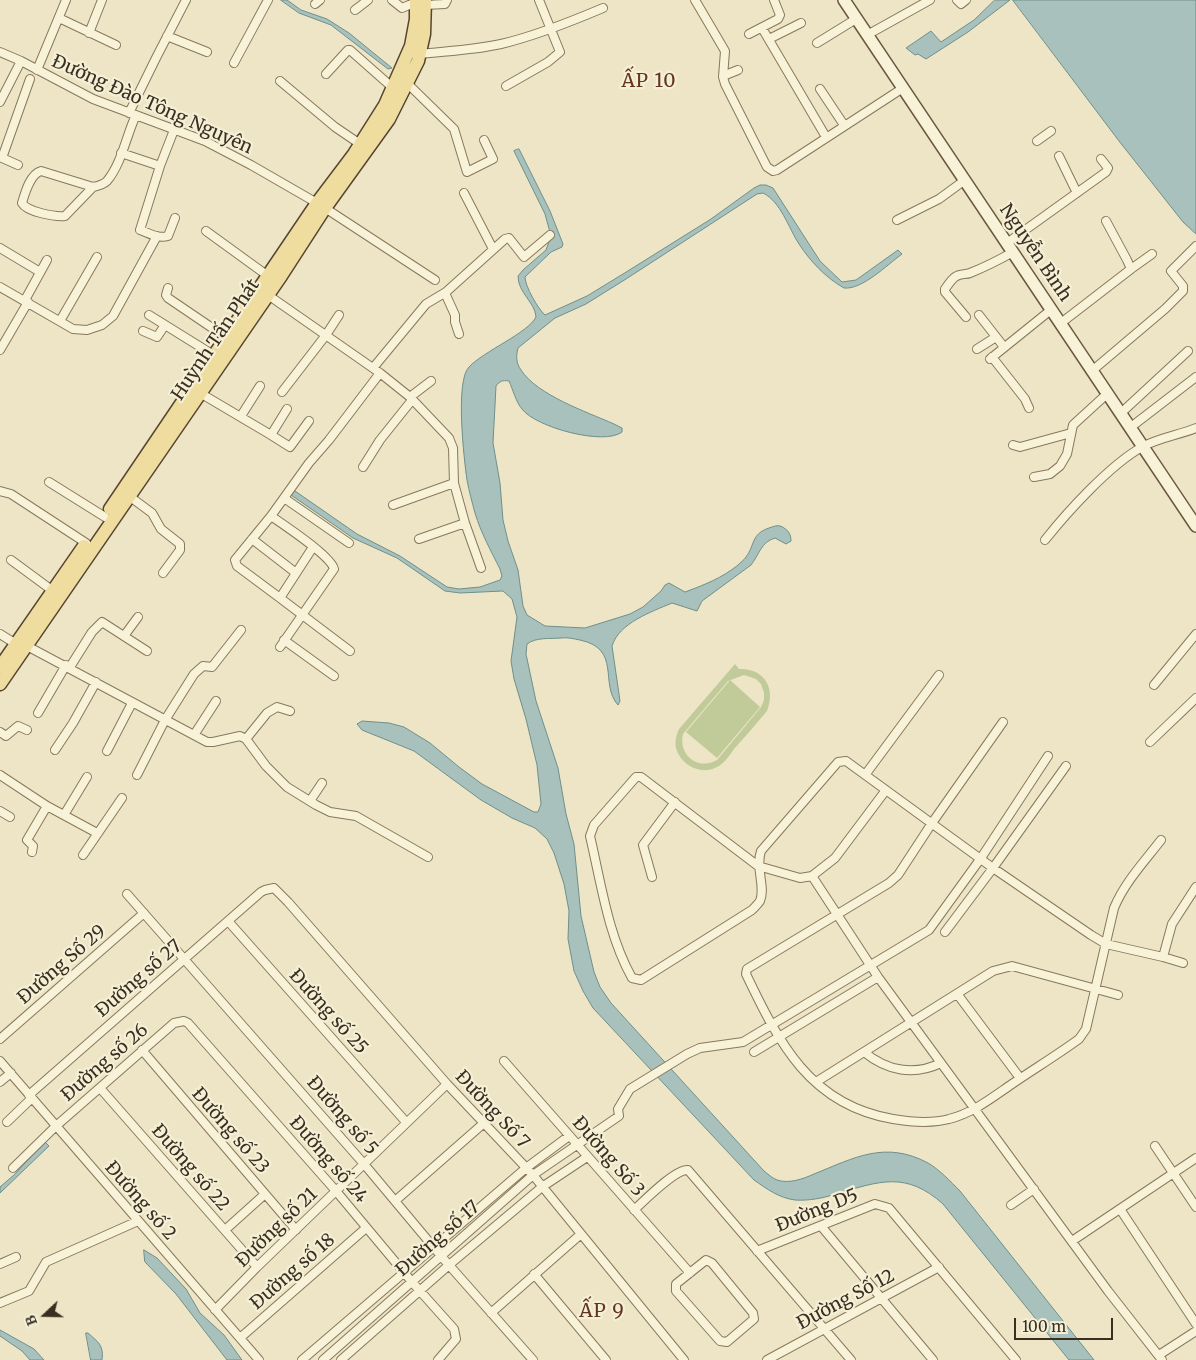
<!DOCTYPE html>
<meta charset="utf-8">
<style>
body{margin:0}
#map{position:relative;width:1196px;height:1360px;overflow:hidden;background:#ede5c6;font-family:Merriweather,serif}
canvas{display:block}
.north{position:absolute;left:20px;top:1290px;width:50px;height:50px;-webkit-text-stroke:4px #f5efd6;paint-order:stroke;rotate:249deg;font-size:14px;font-weight:700;line-height:20px;text-align:center;color:#392e20}
.north::after{content:'';display:block;margin:auto;width:18px;height:22px;background:#392e20;clip-path:polygon(50% 0,100% 100%,50% 72%,0 100%)}
.scale{position:absolute;left:1014px;top:1318px;width:99px;height:22px;box-sizing:border-box;border:2px solid #392e20;border-top:0;padding-left:6px;font-size:15px;line-height:18px;white-space:nowrap;color:#392e20;-webkit-text-stroke:4px #f5efd6;paint-order:stroke}
</style>
<div id="map">
<canvas width="1196" height="1360"></canvas>
<div class="north">B</div>
<div class="scale">100 m</div>
</div>
<script>
const c = document.querySelector('canvas').getContext('2d');
c.lineJoin = 'round';
function fillPath(path, color) { c.fillStyle = color; c.fill(path, 'evenodd'); }
function stroke(path, color, width, dash) { c.strokeStyle = color; c.lineWidth = width; c.lineCap = dash ? 'butt' : 'round'; c.setLineDash(dash || []); c.stroke(path); }
function drawText(font, color, halo, rows, align = 'center') {
  c.font = font + ' Merriweather,serif'; c.lineWidth = 4.5; c.setLineDash([]); c.textBaseline = 'middle'; c.strokeStyle = halo; c.fillStyle = color; for (const [text, x, y, turn = 0] of rows) {
    c.save(); c.translate(x, y); c.rotate((+turn || 0) * Math.PI / 180); c.textAlign = isNaN(turn) ? turn : align; if (halo) c.strokeText(text, 0, 0); c.fillText(text, 0, 0); c.restore();
  }
}
const green = new Path2D(`
 M735,664L739,669C765,668 776,689 767,711C756,724 745,737 734,749C730,755 725,762 719,766C706,774 690,770 681,758C674,749 674,740 679,729ZM744,675L756,679L761,684L764,693V700L761,707L717,760C698,771 678,755 683,734L728,681Z
 M730,680L760,707L717,758L686,732Z`);
const water = new Path2D(`
 M281,0H287L301,10L327,19L349,33L392,68L388,69L331,25L299,13Z
 M995,0H1010L968,32L926,59L918,54L915,55L906,48L931,31L941,42L974,20Z
 M1013,0H1196V234L1183,222L1119,141Z
 M519,149L550,211L563,244L562,247L551,252L525,277C525,286 538,309 545,315L587,296L623,274L711,219L754,188L760,185H766L773,188L820,261L842,282L856,280L898,250L902,254C887,265 862,290 844,288C826,278 810,261 799,244C788,227 781,202 763,193L757,194L626,279L586,304L555,318L518,348C516,356 516,363 521,370C537,395 587,412 614,424L622,428V432C604,446 535,427 522,409C516,402 513,390 509,381C502,380 500,381 496,386L493,443L500,483L503,520L508,541L518,570L523,606L527,615L545,626L585,628L630,614L643,607L661,591L665,585L669,583L685,592C704,585 722,578 738,565C740,563 744,560 746,557C755,545 751,534 769,528C775,526 779,524 784,528C789,531 791,535 791,541L786,544L775,538C761,542 759,555 751,565L702,601L697,611L672,603C651,612 619,623 612,646L620,701L618,705C599,684 622,649 580,640C574,639 568,637 561,638C550,639 536,637 527,644L526,654L536,701L558,768L566,814L574,844L581,916L594,972L600,987L611,1003L764,1171C768,1174 772,1178 777,1180C789,1184 803,1179 814,1174C854,1158 885,1140 928,1163C940,1170 950,1181 960,1191L1094,1360H1069L943,1204C906,1171 880,1181 836,1194C823,1198 809,1201 795,1200C779,1198 767,1189 754,1180L593,1008L583,991L574,971L568,939L569,911L564,884L554,853L547,839L535,828L512,818L481,800L414,751L362,730L357,724L362,721L389,723L404,727L430,743L459,767L482,784L534,812H538L541,804L537,765L526,719L514,679L511,661L517,617L512,599L503,591L460,593L445,591L397,558L353,538L291,495L295,491L357,534L400,556L447,587L459,589L480,587L500,580L502,576L500,569C491,551 481,533 475,513C472,502 469,491 467,480C464,459 455,381 469,367C484,351 528,333 536,317C535,302 518,293 518,276L523,270L546,250L551,236L545,214L514,151Z
 M45,1142L49,1146L0,1193V1187L14,1175Z
 M144,1250L157,1258L186,1289L200,1313L224,1335L242,1360H227L176,1294L145,1262Z
 M0,1330L34,1349L44,1360H30L22,1351L0,1336Z
 M86,1333H88C98,1342 104,1345 102,1360H91Z`);
const street = new Path2D(`
 M392,0L402,8L416,2
 M695,0L725,51L723,77L725,84L767,167L773,171L777,170L903,88
 M957,0L961,4L966,0
 M315,4L320,0
 M425,5L445,4L447,0
 M355,10L368,0
 M59,18L116,45
 M762,28L826,137
 M89,33L102,0
 M749,34L778,19L780,15L774,0
 M867,35L930,0
 M167,36L207,52
 M769,39L801,23
 M817,43L856,19
 M0,52L21,61L93,99L205,141L251,165L317,203
 M420,54C447,51 474,50 501,44C535,36 570,22 603,8
 M234,63L268,0
 M37,70L66,0
 M326,74L348,50H350L393,88
 M723,76L738,70
 M280,81L335,127L360,144
 M407,83L454,129L467,172L493,159L484,140
 M506,86L548,62L560,52L539,0
 M820,89L844,125
 M0,102L21,61
 M129,113L156,58L186,0
 M174,130L160,166L140,230C149,233 158,239 168,236L175,218
 M1037,141L1051,131
 M121,153L160,166
 M1059,156L1077,193
 M0,157L18,165
 M2,158L30,79
 M93,187L65,216C55,217 27,212 22,203C25,193 30,174 41,171L93,187C98,186 103,185 107,181C122,163 126,136 136,115
 M464,193L493,249
 M325,208L435,280
 M897,220L939,199L965,180
 M206,231L268,276
 M1007,243L1106,172L1108,168L1101,159
 M0,248L40,272
 M1131,269L1152,254
 M0,287L73,329L87,330L102,325L113,316L157,236
 M168,288L166,295L168,298L227,338
 M445,293L455,315V322L459,334
 M268,295L380,373L410,397L449,438L453,448L454,483L465,523L481,568
 M25,300L47,260
 M149,315L215,356
 M979,315L1004,347
 M966,317L945,292V289C948,285 951,280 955,277C960,273 965,275 970,273C985,267 999,260 1013,252
 M60,321L97,257
 M1061,323L1131,269L1127,260L1106,221
 M143,331L157,337L165,325
 M977,349L996,337
 M0,350L28,302
 M992,357L1025,399L1029,408
 M990,359L1052,309
 M373,368L426,304L446,292L505,239L509,238L524,257L550,235
 M1093,370L1165,309L1183,291V286L1171,271L1196,246
 M282,392L326,335L339,315
 M200,393L271,435L287,409
 M410,397L431,381
 M1121,413L1188,351
 M241,416L260,386
 M1131,427L1196,377
 M271,435L290,447L309,421
 M1013,445L1020,447L1071,433
 M363,467L380,440L412,400
 M1034,477L1050,474L1060,466L1067,454L1073,425L1108,393
 M49,482L105,517
 M0,491L11,494L86,543
 M129,496L152,513L161,529L180,544V550L163,573
 M284,498L349,543
 M393,505L454,483
 M271,516C284,525 331,556 334,569L280,647
 M252,539L296,573
 M419,539L465,523
 M1045,540C1068,511 1110,465 1142,447C1158,438 1179,435 1196,428
 M313,547L280,598L350,651
 M11,560L53,591
 M280,598L237,566L235,560L271,516L309,463L329,440L380,373
 M0,634L16,644
 M124,636L138,617
 M284,640L334,676
 M27,646L207,742H213L240,736L246,739L266,766L287,787L316,805L330,812L356,816L428,857
 M70,667L92,632L102,622L147,651
 M1154,685L1196,634
 M38,713L66,665
 M1003,722L932,823L898,875L889,883L747,969L746,974C779,1043 810,1105 893,1119C911,1122 931,1124 949,1119C973,1113 993,1097 1012,1084C1034,1069 1057,1055 1079,1039L1086,1029L1114,908C1125,882 1144,862 1161,840
 M0,732L6,736L18,726L27,730
 M194,735L216,701
 M246,739L267,713L277,707L290,711
 M1150,742L1196,698
 M55,750L73,723L96,682
 M107,751L132,703
 M0,775L47,806L97,833
 M137,775L165,720L194,674L203,666L212,667L241,630
 M865,775L939,675
 M886,790L835,858L812,876L800,878L758,866L641,777H636L594,825L590,836C601,883 608,935 632,978L641,980L752,910C754,908 758,904 760,901C766,887 755,868 761,851L838,762L846,761L993,868L1091,935L1106,944L1163,957L1172,924L1196,887
 M310,801L322,783
 M0,811L10,817
 M64,815L87,777
 M32,852L33,846L27,840L47,806
 M83,855L122,798
 M812,876L878,977L1108,1291L1162,1360
 M652,877L643,845L675,802
 M127,894L364,1164L441,1256L533,1360
 M228,921L406,1122
 M945,932L993,868L1066,766
 M1163,957L1183,963
 M958,995L1020,1078
 M0,1039L144,913
 M142,1050L296,1230
 M754,1052L878,977
 M864,1052C887,1071 914,1076 941,1063
 M0,1061L259,1360
 M504,1061L690,1273
 M0,1082L11,1073
 M816,1082L993,971L1012,966L1118,995
 M100,1088L257,1267
 M29,1095L261,892L265,890L274,888L288,902L447,1084L533,1175L684,1360
 M7,1122L32,1098
 M1155,1146L1196,1207
 M13,1168L56,1126L174,1023L184,1021L188,1023L336,1191L412,1282L454,1329L456,1339L438,1360
 M395,1201L484,1123
 M1011,1205L1034,1189
 M1120,1209L1196,1324
 M634,1210C644,1201 675,1169 688,1170L851,1360
 M821,1226L933,1360
 M225,1230L265,1194
 M1072,1241L1196,1158
 M757,1251L875,1204L889,1208L1016,1360
 M706,1260L712,1263L753,1313L754,1319L727,1342L720,1341L676,1291V1284Z
 M0,1264L16,1257
 M534,1274L606,1360
 M0,1303L29,1291L46,1262L138,1221
 M215,1310L257,1267L447,1084
 M491,1313L581,1234
 M240,1338L366,1228
 M1159,1355L1196,1331
 M302,1360L526,1168L569,1136
 M323,1360L533,1175L619,1116L618,1109L630,1089L687,1054L700,1048L743,1042L929,930L981,858L1048,756
 M341,1360L449,1265L542,1187L587,1157
 M767,1360L939,1267`);
const secondary = new Path2D(`
 M844,0L1196,526`);
const primary = new Path2D(`
 M110,509L317,203L354,154L385,105L411,46L416,19V0
 M0,667L84,546
 M0,684L281,276L325,208L389,119L418,61L424,34L425,0`);
const streetNames = [
 ["Đường Đào Tông Nguyên",152,105,24],
 ["Nguyễn Bình",1035,253,56],
 ["Huỳnh Tấn Phát",216,340,-56],
 ["Đường Số 29",62,965,-41],
 ["Đường số 27",139,979,-41],
 ["Đường số 25",328,1012,48],
 ["Đường số 26",105,1063,-41],
 ["Đường Số 7",492,1110,47],
 ["Đường số 5",342,1116,49],
 ["Đường số 23",230,1131,49],
 ["Đường Số 3",608,1157,49],
 ["Đường số 24",328,1160,49],
 ["Đường số 22",190,1168,49],
 ["Đường số 2",140,1201,49],
 ["Đường D5",817,1211,-22],
 ["Đường số 21",277,1228,-44],
 ["Đường số 17",438,1239,-41],
 ["Đường số 18",293,1272,-41],
 ["Đường Số 12",846,1300,-28]
];
const neighbourhoodNames = [
 ["ẤP 10",649,82],
 ["ẤP 9",602,1312]
];
fillPath(green, '#c1cb9a');
fillPath(water, '#a8c1bc');
stroke(water, '#6e8f8a', 1);
stroke(street, '#88785c', 10);
stroke(secondary, '#6a593f', 14);
stroke(primary, '#564530', 15);
stroke(street, '#f8f2d9', 8);
stroke(secondary, '#f8f2d9', 11);
stroke(primary, '#efdda0', 12);
drawText('18px', '#392e20', '#f5efd6', streetNames);
c.letterSpacing = '1px';
drawText('19px', '#643520', '#f5efd6', neighbourhoodNames);
c.letterSpacing = '0px';
</script>
